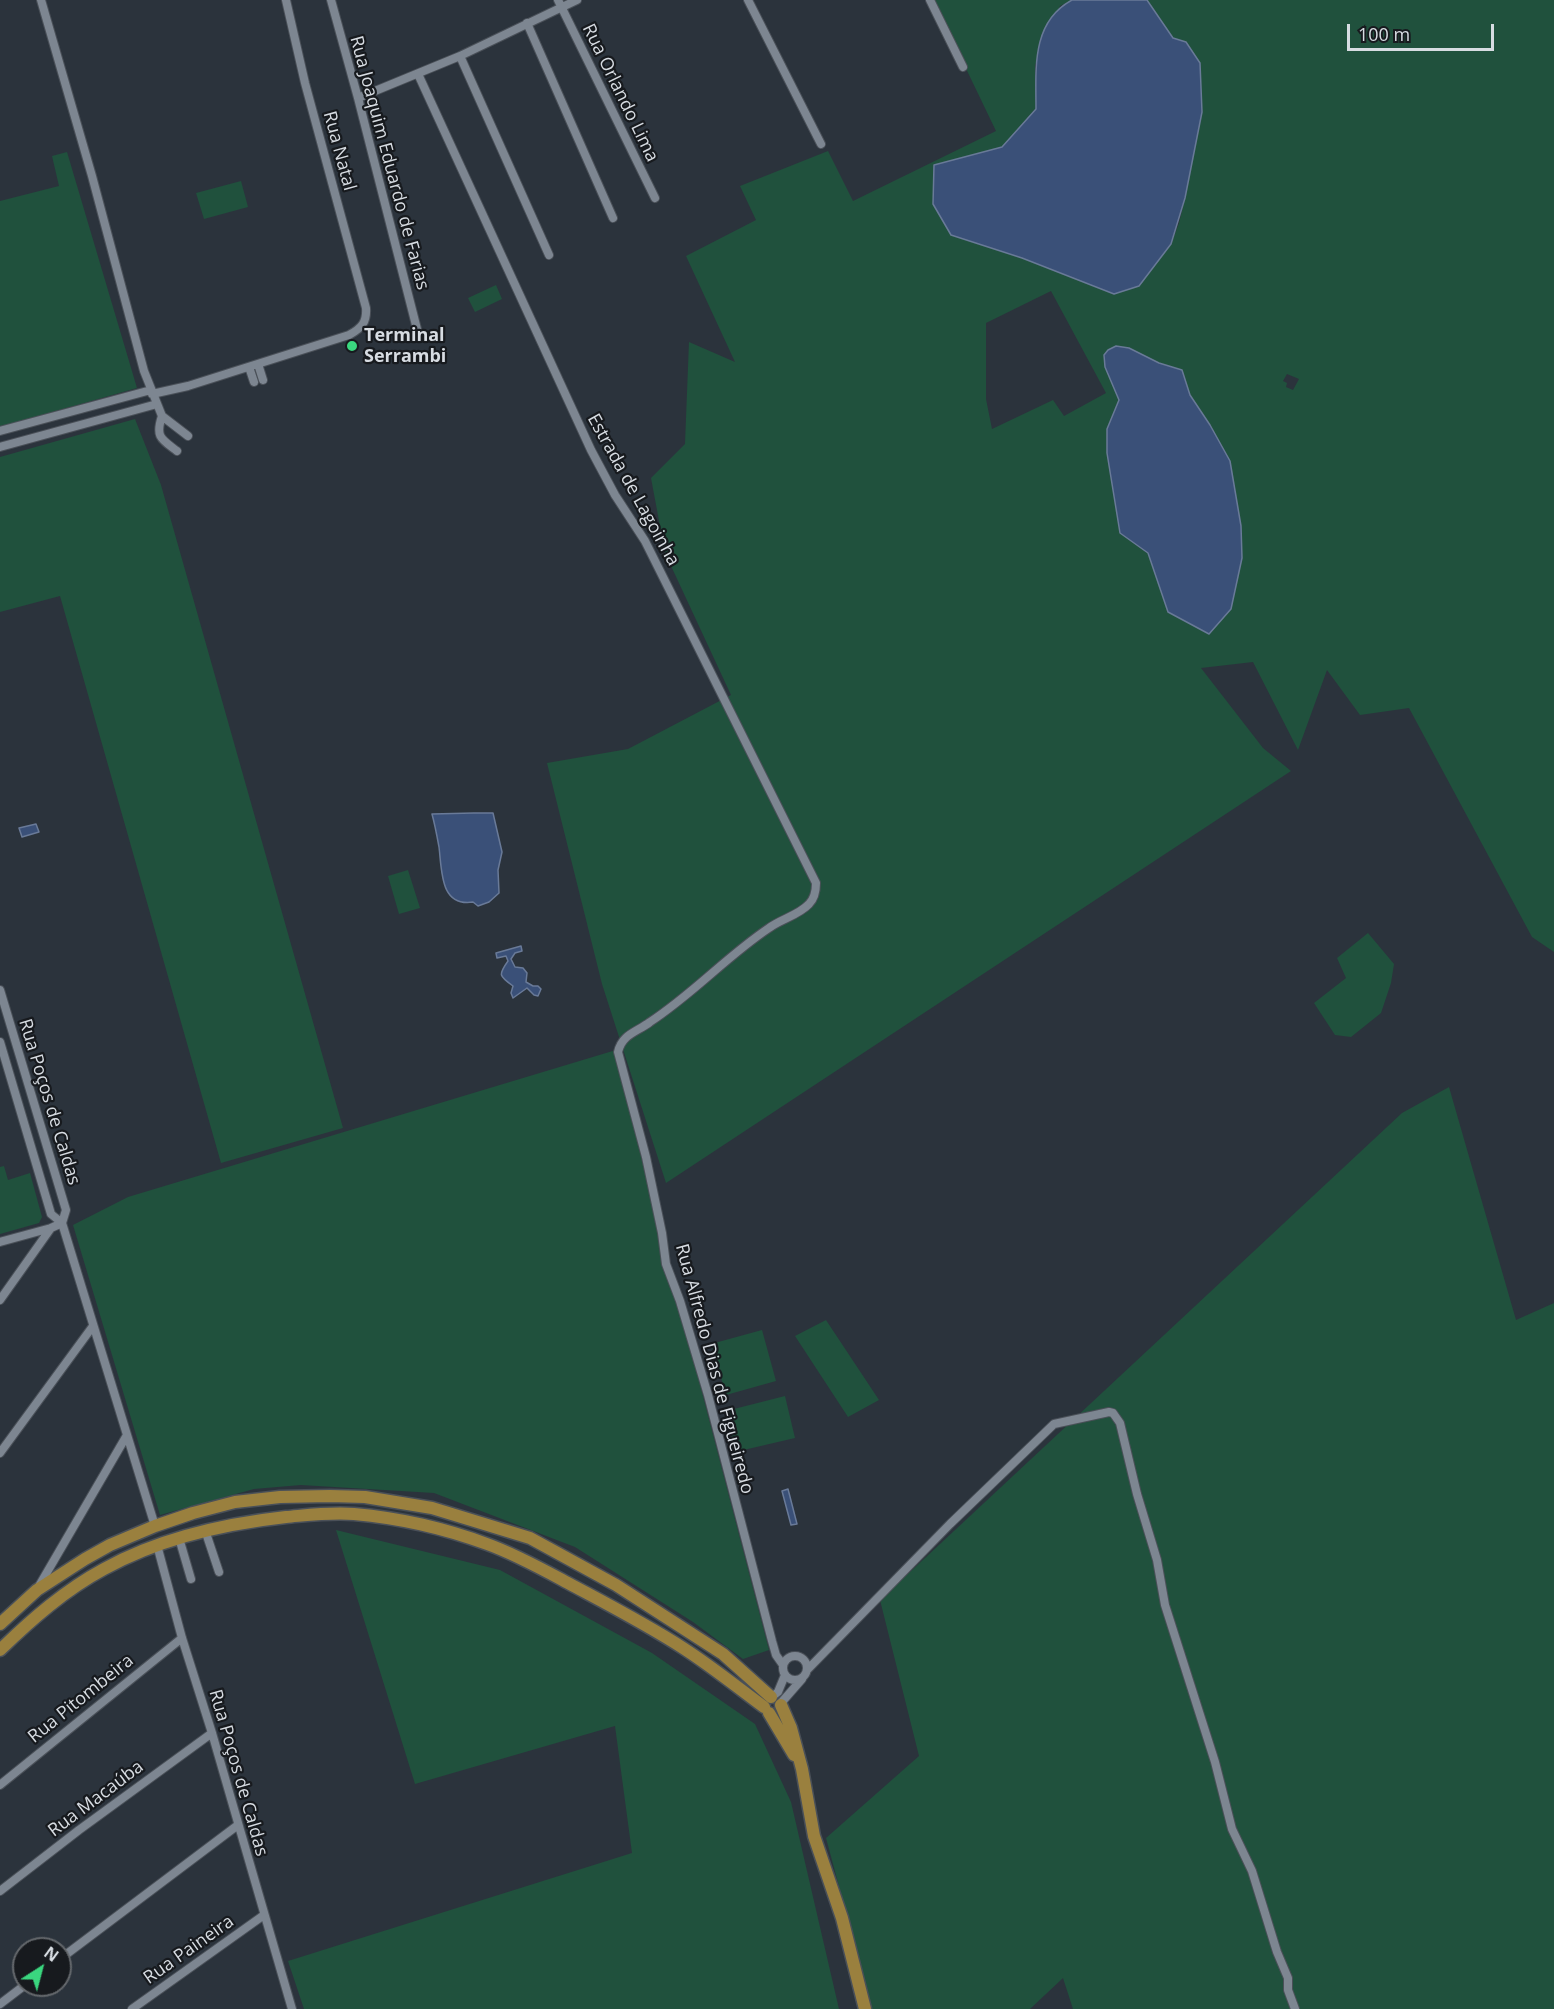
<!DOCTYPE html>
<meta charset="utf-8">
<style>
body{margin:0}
#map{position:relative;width:1554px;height:2009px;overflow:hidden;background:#2b333c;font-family:"Open Sans",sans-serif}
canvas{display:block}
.north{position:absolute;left:12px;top:1937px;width:60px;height:60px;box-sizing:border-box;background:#171a1e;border:2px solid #64686c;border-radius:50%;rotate:36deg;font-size:16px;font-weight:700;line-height:24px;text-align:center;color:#d7dce2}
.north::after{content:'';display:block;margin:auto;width:21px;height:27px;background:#3ad77f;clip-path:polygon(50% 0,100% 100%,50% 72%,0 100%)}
.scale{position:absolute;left:1347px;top:24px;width:147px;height:27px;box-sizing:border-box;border:3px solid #d7dce2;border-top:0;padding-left:8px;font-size:18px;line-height:21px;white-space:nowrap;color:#d7dce2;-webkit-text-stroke:4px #171a1e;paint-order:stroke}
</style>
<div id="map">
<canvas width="1554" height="2009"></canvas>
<div class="north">N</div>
<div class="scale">100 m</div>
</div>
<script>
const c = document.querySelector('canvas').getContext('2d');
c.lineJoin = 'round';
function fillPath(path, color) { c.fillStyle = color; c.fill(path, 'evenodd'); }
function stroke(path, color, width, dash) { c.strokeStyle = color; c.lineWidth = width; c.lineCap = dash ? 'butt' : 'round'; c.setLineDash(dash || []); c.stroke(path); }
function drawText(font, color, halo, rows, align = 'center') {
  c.font = font + ' "Open Sans",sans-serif'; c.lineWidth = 4.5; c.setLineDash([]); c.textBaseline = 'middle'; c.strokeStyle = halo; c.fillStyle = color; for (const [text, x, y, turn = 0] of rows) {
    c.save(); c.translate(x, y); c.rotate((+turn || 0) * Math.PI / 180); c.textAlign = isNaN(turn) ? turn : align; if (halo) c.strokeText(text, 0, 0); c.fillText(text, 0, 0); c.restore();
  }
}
const green = new Path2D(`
 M933,0H1072L1060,6L1035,65L1036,108L1002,147L934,165L951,235L1022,258L1114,294L1139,285L1171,244L1179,223L1185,198L1202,112L1186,42L1173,38L1147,0H1554V952L1532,937L1409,708L1360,715L1327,670L1298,750L1253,662L1201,668L1263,748L1291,771L666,1183L602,984L547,763L628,749L731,695L665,553L651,478L685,444L689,342L735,362L686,256L756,220L740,186L828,151L853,201L996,131ZM1051,291L1106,393L1064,416L1053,400L992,429L986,399V323ZM1116,346L1129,348L1159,363L1182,370L1190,395L1210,425L1230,461L1168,612L1148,553L1120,533L1107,429L1119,400L1104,355L1108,350ZM1287,374L1299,379L1293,390L1286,387L1287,383L1283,381Z
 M67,152L137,388L0,427V201L59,186L52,156Z
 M241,181L248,207L204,219L196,193Z
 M496,285L502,299L475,312L468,298Z
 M135,419L161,485L343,1128L221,1163L60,596L0,612V457Z
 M408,870L420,908L399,914L388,876Z
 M1368,933L1394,964L1391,983L1381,1013L1351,1037L1335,1035L1314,1003L1346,978L1337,958Z
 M616,1050L644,1169L769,1650L743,1659L693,1622L575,1547L434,1493L301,1485L254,1489L160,1515L73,1225L128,1197Z
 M1449,1087L1516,1320L1554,1303V2009H1073L1063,1978L1030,2009H872L826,1838L919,1756L880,1600L1402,1113Z
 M4,1166L8,1180L30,1173L42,1217L39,1223L0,1234V1167Z
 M826,1320L879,1400L848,1417L795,1336Z
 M762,1330L776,1381L726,1395L711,1344Z
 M785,1396L795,1438L735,1452L726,1411Z
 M336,1530L500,1570L652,1653L755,1724L791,1802L839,2009H304L288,1961L632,1853L615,1726L415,1784Z`);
const water = new Path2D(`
 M1072,0H1147L1173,38L1186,42L1200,63L1202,112L1185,198L1171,244L1139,286L1114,294L1022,258L951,235L933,204L934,165L1002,147L1036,109C1036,69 1031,22 1072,0Z
 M1116,346L1129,348L1159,363L1182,370L1190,395L1210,425L1230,461L1241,526L1242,558L1231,609L1209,634L1168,612L1148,553L1120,533L1107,453V429L1119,400L1105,367L1104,355L1108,350Z
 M474,813H493L502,852L498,870L499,893L489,902L478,906L473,902C440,907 442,871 439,847C437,836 435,825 432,814Z
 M36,824L39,832L22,837L19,828Z
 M521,946L522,951L515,953L511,959L515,967L523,968L527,973L526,982L533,986H538L541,989L538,996L534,995L527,988L513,998L511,993L513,986C499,976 498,975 508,961L506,956L497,958L496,953Z
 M788,1489L797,1524L791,1525L782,1491Z`);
const street = new Path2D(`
 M41,0L92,176L144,371L162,416L188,436
 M331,0L358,98L418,333
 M558,0L655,198
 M748,0L821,144
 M930,0L963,67
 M527,23L613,218
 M460,56L549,255
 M418,74L591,450L615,495L645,541L816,883C816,891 814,899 809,904C799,915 781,919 769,928C727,956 693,994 650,1022C637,1032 622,1034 618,1052L646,1157L662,1233L666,1264L680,1301L708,1395L772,1641L776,1655L783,1665
 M358,98L460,56L577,0
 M258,364L263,380
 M249,367L254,382
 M152,394L188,386L349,335C362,328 367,322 366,308L305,83L286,0
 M162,416C155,437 161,439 177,451
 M0,431L151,390
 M0,447L157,404
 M0,990L66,1210L62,1223L155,1526
 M0,1042L51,1214L62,1223
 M0,1242L51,1228L62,1223
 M0,1300L51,1228
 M0,1453L93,1326
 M205,1530L219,1572
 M179,1538L191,1579
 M157,1545L182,1638L212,1733L292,2009
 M39,1586L127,1435
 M783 1668a12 12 0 1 1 24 0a12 12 0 1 1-24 0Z
 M808,1669L950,1524L1054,1424L1109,1412L1113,1413L1120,1423L1137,1494L1157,1560L1165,1605L1215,1762L1232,1829L1252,1871L1277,1952L1288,1978V1990L1295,2009
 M773,1696L778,1692L785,1675
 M781,1703L802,1679
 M0,1785L182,1638
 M0,1891L79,1830L212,1733
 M60,1959L238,1825
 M0,2004L25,1985
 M132,2009L264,1915`);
const primary = new Path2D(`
 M0,1624L37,1590L85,1559L110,1545L155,1526L193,1513L235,1502L280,1497L330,1496L365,1497L432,1508L530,1538L616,1585L723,1654L771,1697
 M0,1650C32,1619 65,1590 104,1569C160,1538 222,1524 286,1517C309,1515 331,1512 354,1514C399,1518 444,1528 487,1544C515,1554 542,1569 568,1583C607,1604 646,1624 683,1648C711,1666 737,1687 764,1707
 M781,1705L791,1728L802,1769L814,1836L842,1918L865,2009
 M769,1713L794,1755`);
const markers = [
 [352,346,6,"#3ad77f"]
];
const streetNames = [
 ["Rua Orlando Lima",620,93,64],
 ["Rua Natal",339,151,75],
 ["Rua Joaquim Eduardo de Farias",389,163,75],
 ["Estrada de Lagoinha",633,490,61],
 ["Rua Poços de Caldas",49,1102,73],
 ["Rua Alfredo Dias de Figueiredo",714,1369,75],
 ["Rua Pitombeira",81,1699,-39],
 ["Rua Poços de Caldas",238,1773,74],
 ["Rua Macaúba",96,1799,-37],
 ["Rua Paineira",189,1950,-35]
];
const poiNames = [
 ["Terminal",364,336],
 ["Serrambi",364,357]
];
fillPath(green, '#20513d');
fillPath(water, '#3a5078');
stroke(water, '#697a98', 1.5);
stroke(street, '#4a5058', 10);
stroke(primary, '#4a5058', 15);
stroke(street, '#7d8691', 8);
stroke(primary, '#9a803e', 12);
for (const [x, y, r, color] of markers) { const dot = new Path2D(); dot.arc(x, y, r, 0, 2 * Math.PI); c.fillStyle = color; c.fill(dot); stroke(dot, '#171a1e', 2); }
drawText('18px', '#d7dce2', '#171a1e', streetNames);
drawText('bold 18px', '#d7dce2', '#171a1e', poiNames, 'left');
</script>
